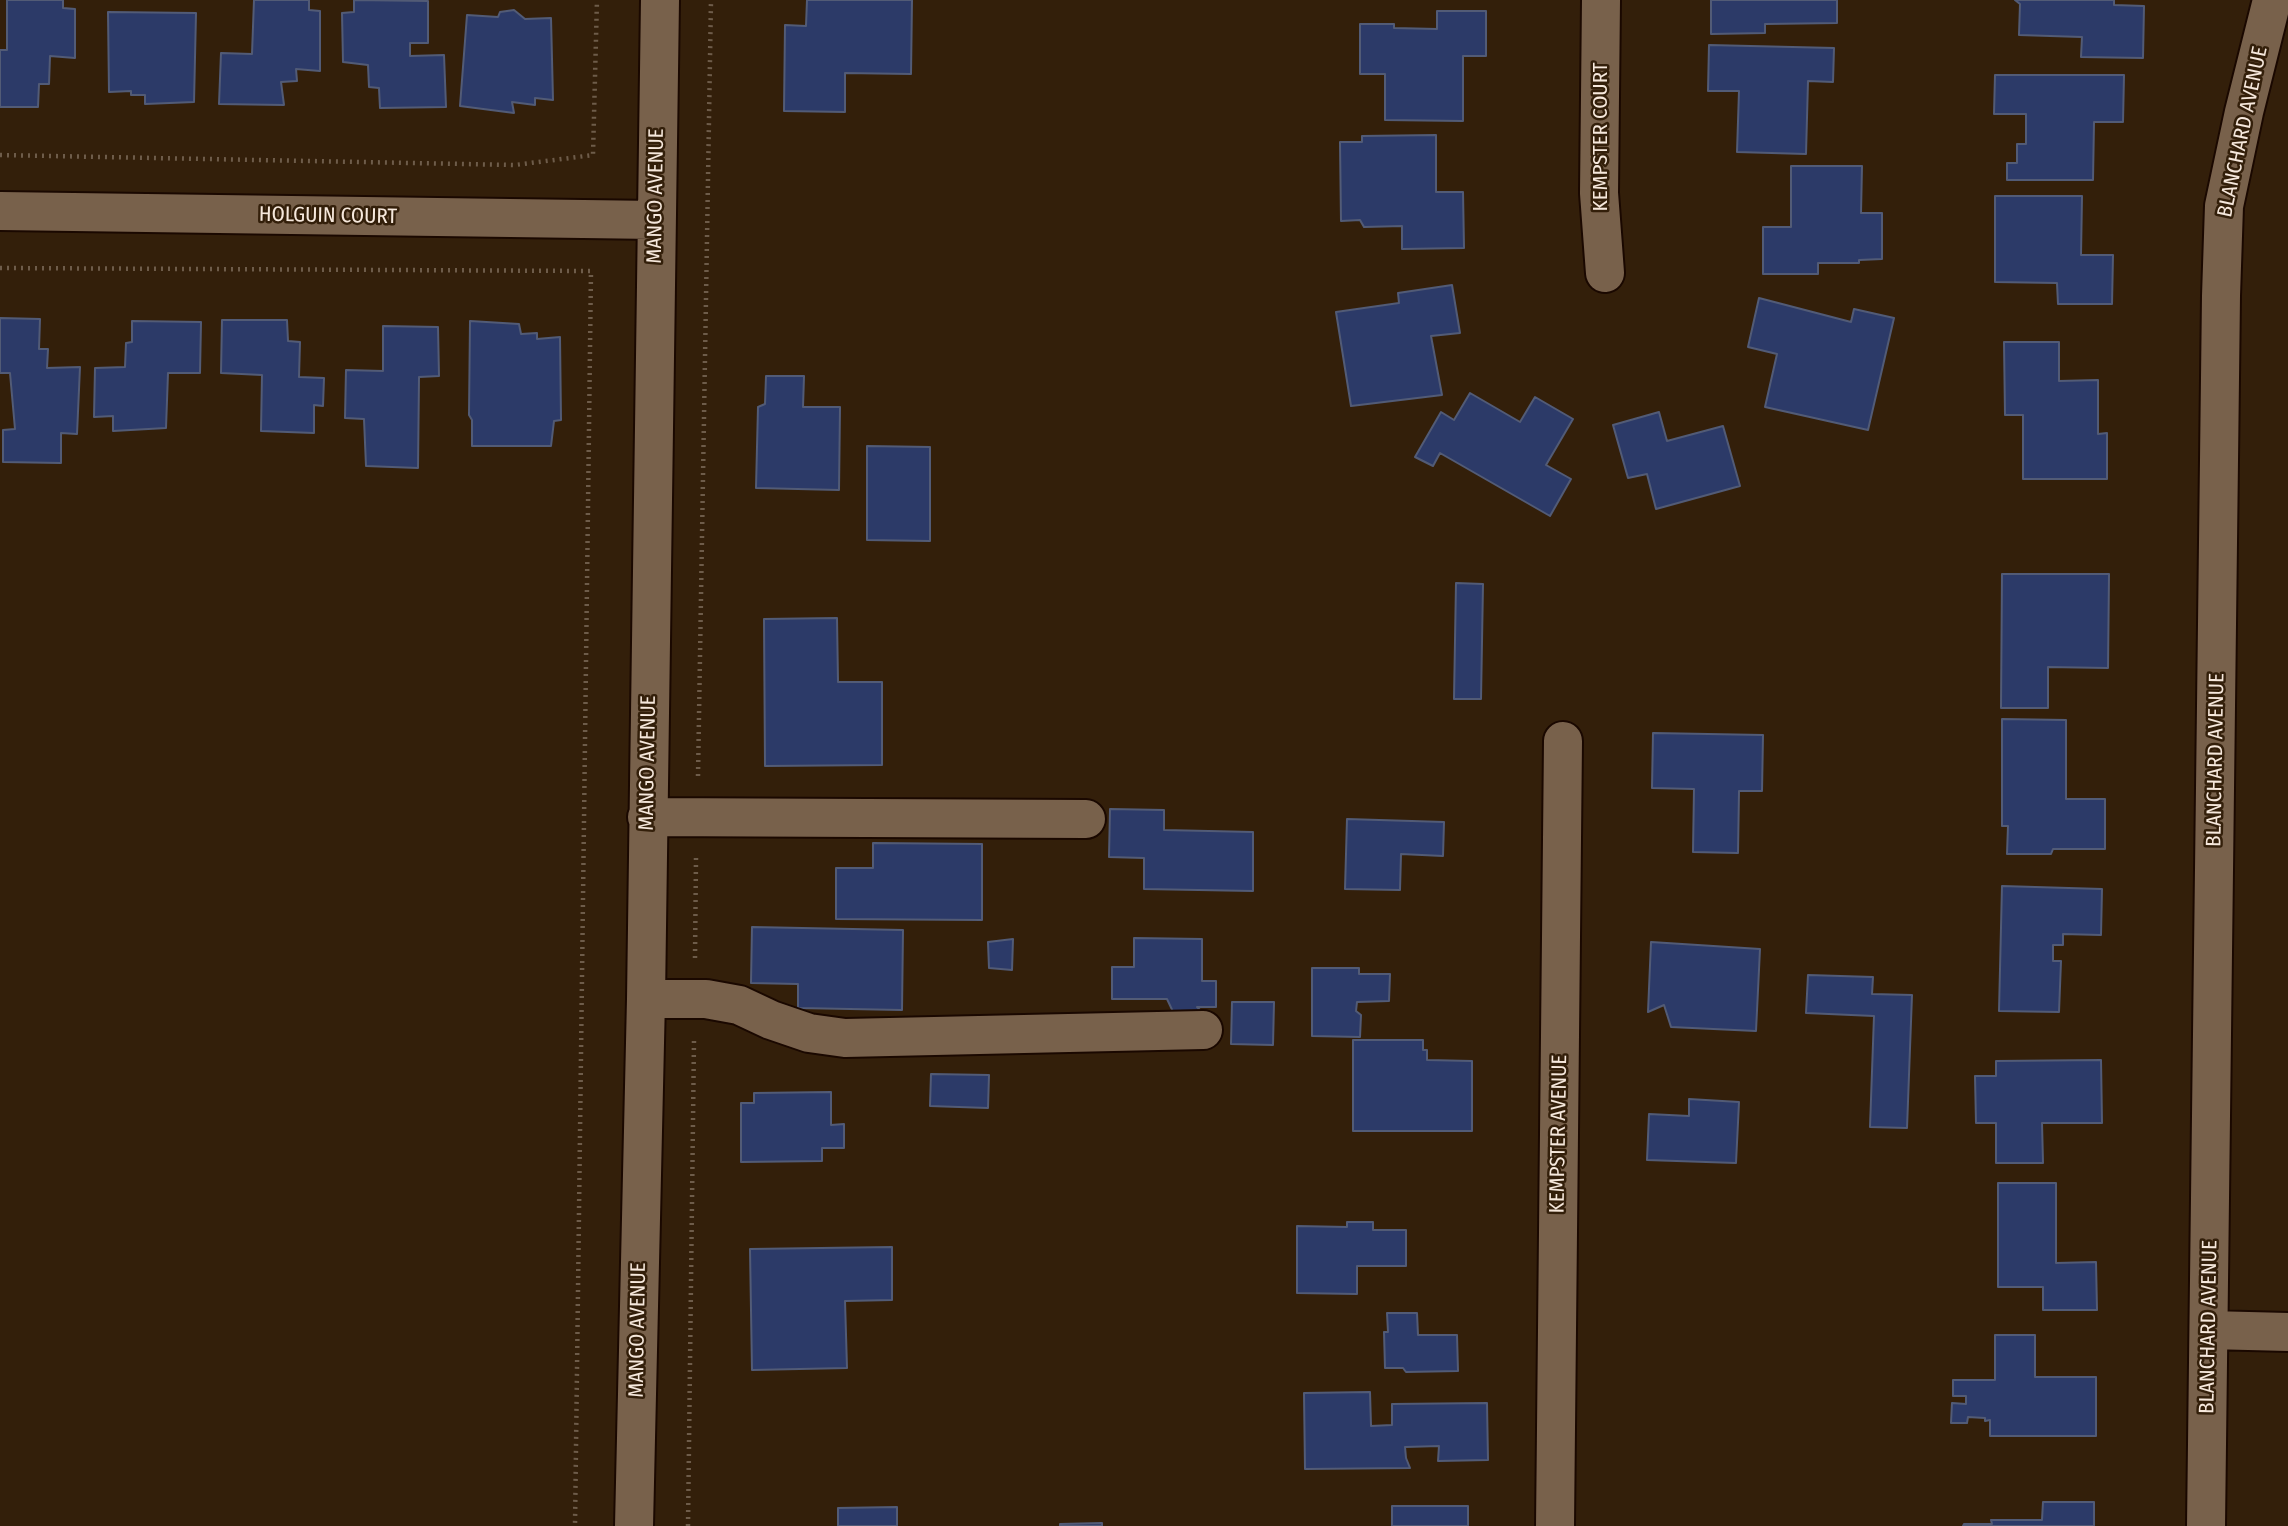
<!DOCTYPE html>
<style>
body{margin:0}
canvas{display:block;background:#331f0a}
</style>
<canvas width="2288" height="1526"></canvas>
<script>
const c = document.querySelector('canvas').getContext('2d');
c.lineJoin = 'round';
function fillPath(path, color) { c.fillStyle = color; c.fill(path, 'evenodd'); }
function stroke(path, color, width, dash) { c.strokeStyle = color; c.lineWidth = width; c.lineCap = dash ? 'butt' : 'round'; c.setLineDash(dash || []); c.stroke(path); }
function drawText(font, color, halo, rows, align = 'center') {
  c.font = font + ' "Fira Sans Condensed",sans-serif'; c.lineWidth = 5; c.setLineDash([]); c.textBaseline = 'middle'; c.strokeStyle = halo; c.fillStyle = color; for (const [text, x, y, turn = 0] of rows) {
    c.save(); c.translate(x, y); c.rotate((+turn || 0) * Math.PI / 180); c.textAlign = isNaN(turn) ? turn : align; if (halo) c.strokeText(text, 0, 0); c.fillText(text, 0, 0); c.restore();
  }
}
const building = new Path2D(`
 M7,0H63V8L75,9V58L50,56L49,84H39L38,107H0V50H7Z
 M254,0H309V10L320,11V71L296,69L297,81L281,82L284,105L219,104L221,53L252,54Z
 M354,0L428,1V43H410V56L444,55L446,107L380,108L379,88L369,87L368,65L343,62L342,13L354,12Z
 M807,0H912L911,74L845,73V112L784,111L785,25L806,26Z
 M1711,0H1837V23L1765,24V33L1711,34Z
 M2015,0H2114V5L2144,6L2143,58L2081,57L2082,37L2019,35L2020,4Z
 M514,10L525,19L551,18L553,100L535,98V105L512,102L514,113L460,106L467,15L498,17L500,12Z
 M1437,11H1486V56H1463V121L1385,120V74H1360V24H1394V28L1437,29Z
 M108,12L196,13L194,102L145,104V95H131V91L109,92Z
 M1709,45L1834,48L1833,82L1808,81L1806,154L1737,152L1739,91H1708Z
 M1995,75H2124L2123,122H2094L2093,180H2007V163H2017V144H2026V114H1994Z
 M1436,135V192H1463L1464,248L1402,249V226L1364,227L1360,220L1341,221L1340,142H1362V136Z
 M1791,166H1862L1861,213H1882V259L1859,260V263H1818V274H1763V227H1791Z
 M1995,196H2082L2081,255H2113L2112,304H2058L2057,283L1995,282Z
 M1452,285L1460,333L1431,336L1442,395L1351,406L1336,312L1399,303L1398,293Z
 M1759,298L1851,322L1854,309L1894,318L1868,430L1765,407L1777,354L1748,347Z
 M0,318L40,319L39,349H48L47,368L80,367L77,434L61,433V463L3,462V430L15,429L10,373H0Z
 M222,320H287L288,341L300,342L299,377L324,378L323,406L314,405V433L261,431L262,375L221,373Z
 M132,321L201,322L200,373H168L166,428L113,431V416L94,417L95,368L125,367L126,343L132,342Z
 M470,321L519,324L521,334L537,333V339L560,337L561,420L554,421L551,446H472V420L469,415Z
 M383,326L438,327L439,376L419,377L418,468L366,466L364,419L345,418L346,370L383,371Z
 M2004,342H2059V381L2098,380V434L2107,433V479H2023V415H2005Z
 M766,376H804L803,407H840L839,490L756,488L758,407L765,404Z
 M1470,393L1520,422L1535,397L1573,419L1546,465L1571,479L1550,516L1440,453L1433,466L1415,457L1441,412L1454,420Z
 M1659,412L1667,441L1723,426L1740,486L1656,509L1647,474L1628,478L1613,425Z
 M867,446L930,447V541L867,540Z
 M2002,574H2109L2108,668L2048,667V708H2001Z
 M1456,583L1483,584L1481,699H1454Z
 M837,618L838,682H882V765L765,766L764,619Z
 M2002,719L2066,720V799H2105V849H2053L2051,854H2007L2008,826H2002Z
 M1653,733L1763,735L1762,791H1739L1738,853L1693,852L1694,789L1652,788Z
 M1110,809L1164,810V830L1253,832V891L1144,889V858L1109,857Z
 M1347,819L1444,822L1443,856L1401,854L1400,890L1345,889Z
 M873,843L982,844V920L836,919V868H873Z
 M2002,886L2102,889L2101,935L2063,934V945H2053V961H2061L2059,1012L1999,1011Z
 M752,927L903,930L902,1010L798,1008V984L751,983Z
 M1134,938L1202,939V981H1216V1007H1197L1202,1012L1175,1016L1167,999H1112V967H1134Z
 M1013,939L1012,970L989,968L988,942Z
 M1651,942L1760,949L1756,1031L1671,1027L1664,1005L1648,1012Z
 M1312,968H1359V974H1390L1389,1001L1357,1002L1356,1011L1361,1015L1360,1037L1312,1036Z
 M1808,975L1873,977L1872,994L1912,995L1907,1128L1870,1127L1874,1016L1806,1013Z
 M1232,1002H1274L1273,1045L1231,1044Z
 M1353,1040H1423V1050H1427V1060L1472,1061V1131H1353Z
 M2101,1060L2102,1123H2042L2043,1163H1996V1123H1976L1975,1076H1996V1061Z
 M931,1074L989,1075L988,1108L930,1106Z
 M831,1092V1125L844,1124V1148H822V1161L741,1162V1103H754V1093Z
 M1689,1099L1739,1102L1736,1163L1647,1160L1649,1114L1689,1116Z
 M1998,1183H2056V1263L2096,1262L2097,1310H2043V1287H1998Z
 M1347,1222H1373V1230H1406V1266H1357V1294L1297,1293V1226L1347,1227Z
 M892,1247V1300L845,1301L847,1368L752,1370L750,1249Z
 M1387,1313H1417L1418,1335H1457L1458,1371L1406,1372L1403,1368H1385L1384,1332H1388Z
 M1995,1335H2035V1377H2096V1436H1990V1420L1985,1421V1418L1968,1417L1967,1423H1951L1952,1403L1966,1404V1396H1953V1380H1995Z
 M1370,1392L1371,1426L1392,1425V1404L1487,1403L1488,1460L1438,1461L1439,1446L1405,1447L1406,1458L1410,1468L1305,1469L1304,1393Z
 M2043,1502H2094V1526H1963L1964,1524H1992L1991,1520H2042Z
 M1392,1506H1468V1526H1392Z
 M897,1507V1526H838V1508Z
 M1102,1523V1526H1060V1524Z`);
const path = new Path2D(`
 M0,155L515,165L593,155L597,0
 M0,268L591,271L575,1526
 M698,776L711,0
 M695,958L696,858
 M688,1526L694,1040`);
const minor = new Path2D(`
 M1601,0L1599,193L1605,273
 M0,211L656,220
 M647,817L1086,819
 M646,999H706L739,1005L771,1020L809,1033L845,1038L1203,1030
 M2209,1330L2288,1332
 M634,1526L646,999L660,0
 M1555,1526L1563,741
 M2206,1526L2221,296L2224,206L2244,112L2272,0`);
const streetNames = [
 ["BLANCHARD AVENUE",2243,132,-78],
 ["KEMPSTER COURT",1601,137,-90],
 ["MANGO AVENUE",656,196,-89],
 ["HOLGUIN COURT",328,216,1],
 ["BLANCHARD AVENUE",2216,760,-89],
 ["MANGO AVENUE",648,763,-89],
 ["KEMPSTER AVENUE",1559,1134,-89],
 ["BLANCHARD AVENUE",2209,1327,-89],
 ["MANGO AVENUE",638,1330,-89]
];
fillPath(building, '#2c3a68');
stroke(building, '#525b76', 2);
stroke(minor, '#1a0800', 42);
stroke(path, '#6e5c4a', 4.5, [2, 5]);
stroke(minor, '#78614b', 38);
drawText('21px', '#f6e8dc', '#331f0a', streetNames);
</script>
